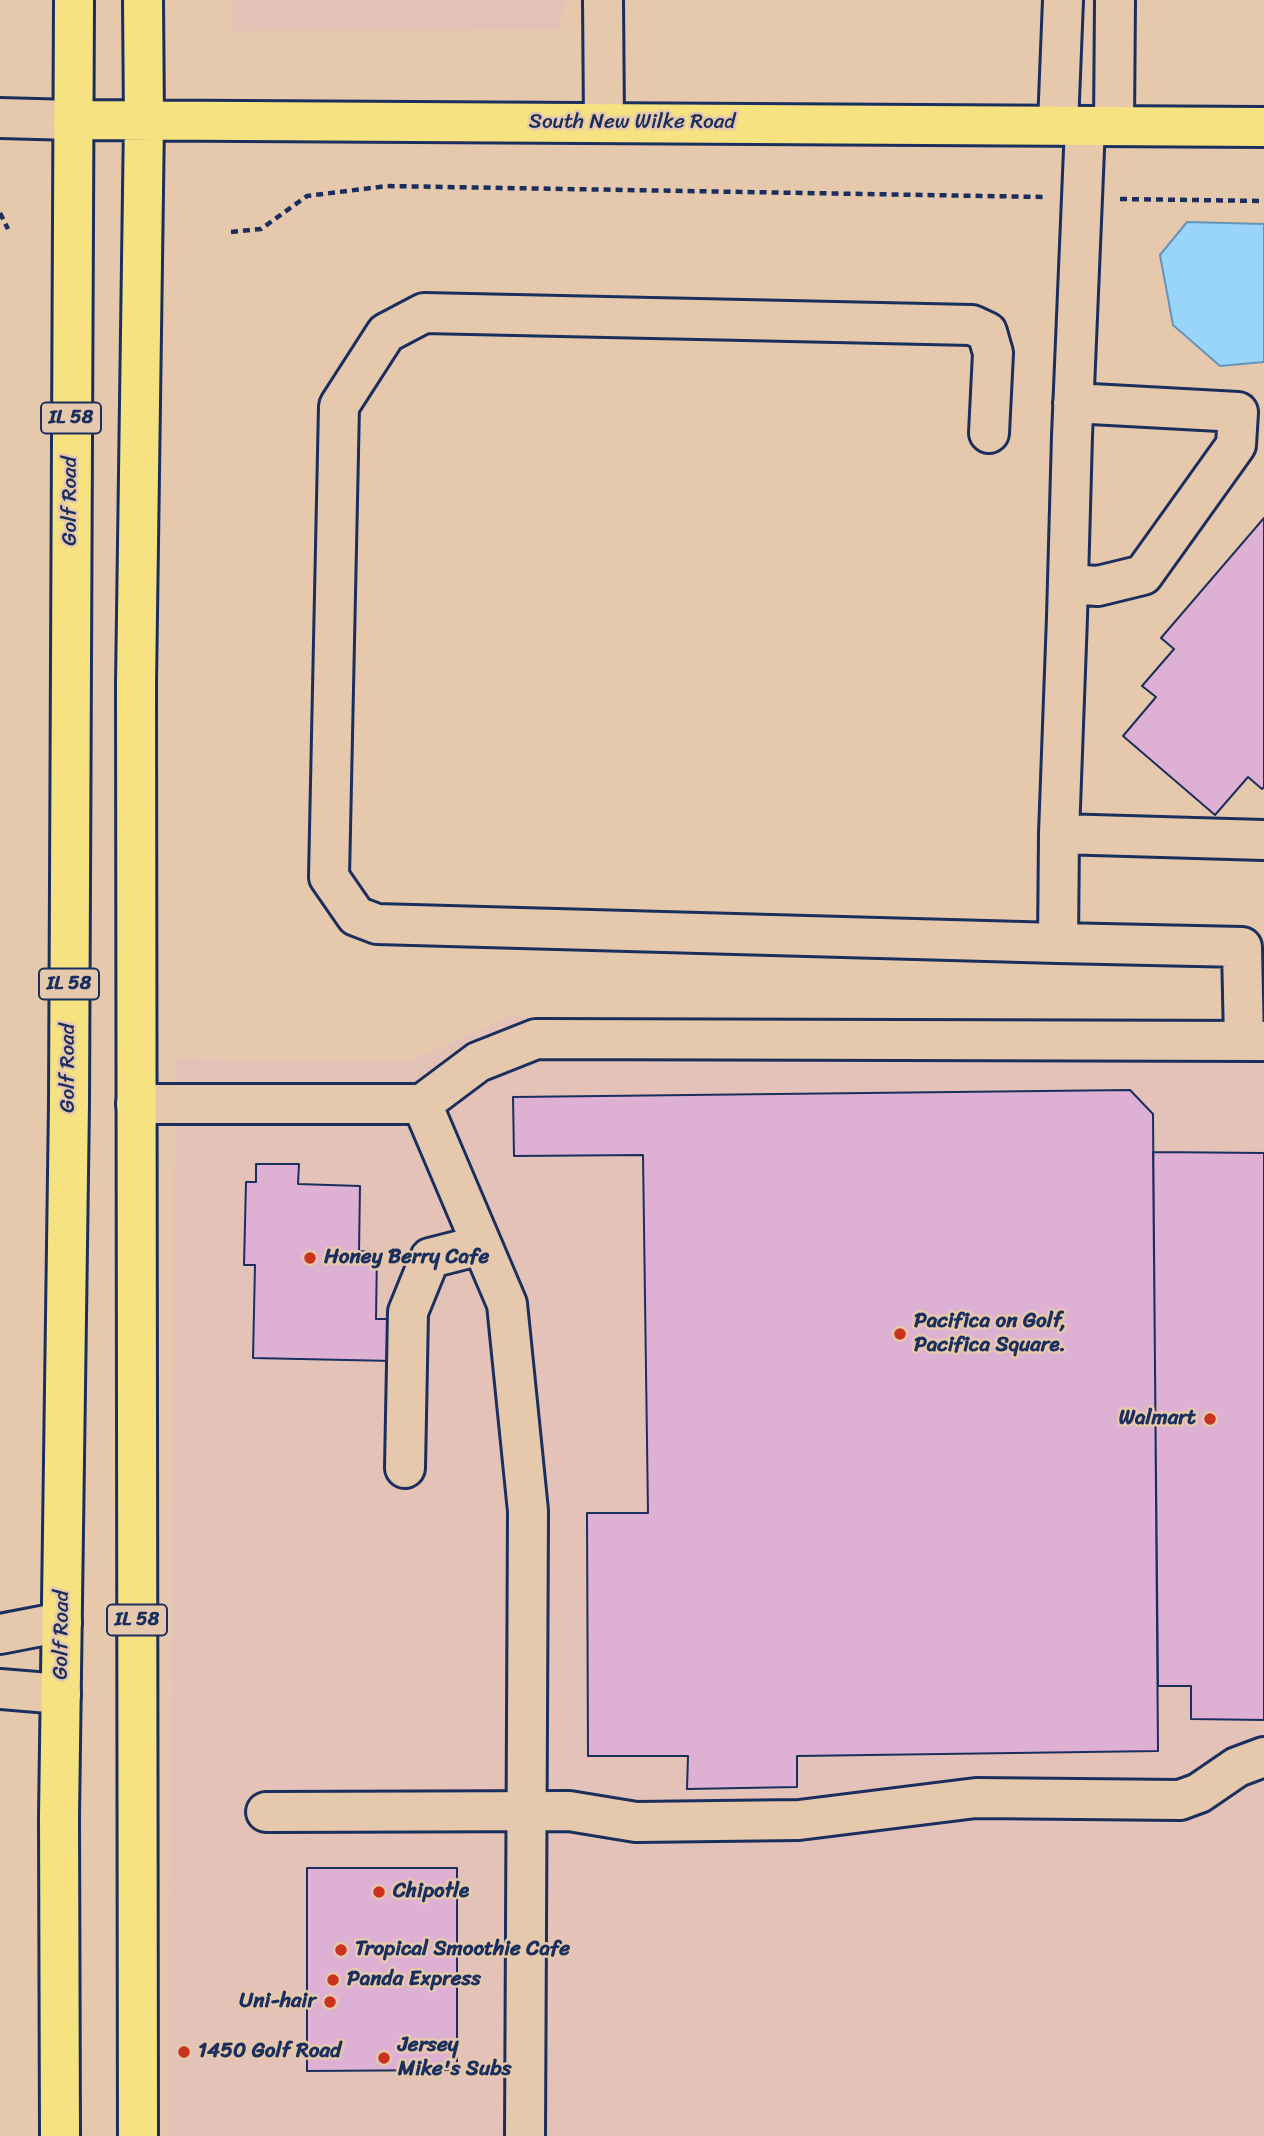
<!DOCTYPE html>
<style>
body{margin:0}
canvas{display:block;background:#e6c9ad}
</style>
<canvas width="1264" height="2136"></canvas>
<script>
const c = document.querySelector('canvas').getContext('2d');
c.lineJoin = 'round';
function fillPath(path, color) { c.fillStyle = color; c.fill(path, 'evenodd'); }
function stroke(path, color, width, dash) { c.strokeStyle = color; c.lineWidth = width; c.lineCap = dash ? 'butt' : 'round'; c.setLineDash(dash || []); c.stroke(path); }
function drawText(font, color, halo, rows, align = 'center') {
  c.font = font + ' Sriracha,sans-serif'; c.lineWidth = 5; c.setLineDash([]); c.textBaseline = 'middle'; c.strokeStyle = halo; c.fillStyle = color; for (const [text, x, y, turn = 0] of rows) {
    c.save(); c.translate(x, y); c.rotate((+turn || 0) * Math.PI / 180); c.textAlign = isNaN(turn) ? turn : align; if (halo) c.strokeText(text, 0, 0); c.fillText(text, 0, 0); c.restore();
  }
}
const built = new Path2D(`
 M233,0H566L559,30L233,31Z
 M507,1017L1264,1027V2136H168L175,1059L411,1061Z`);
const water = new Path2D(`
 M1187,222L1264,224V362L1220,366L1173,325L1160,255Z`);
const building = new Path2D(`
 M1264,518V787L1262,789L1248,777L1215,815L1123,736L1156,697L1142,686L1174,649L1161,638Z
 M1130,1090L1153,1114L1158,1751L797,1756V1787L687,1789L688,1756H588L587,1513H648L643,1155L514,1156L513,1097Z
 M1153,1152L1264,1153V1720L1191,1719V1686H1158Z
 M256,1164H299L298,1184L360,1186L359,1251L377,1252L376,1319H394L393,1361L253,1358L255,1265H244L246,1182H256Z
 M307,1868H457V2070L307,2071Z`);
const path = new Path2D(`
 M1120,199L1264,201
 M0,213L8,229
 M231,232L261,229L307,196L387,186L1045,197`);
const minor = new Path2D(`
 M603,0L604,123
 M0,118L73,120
 M1058,125L1063,0
 M1085,126L1072,436L1067,617L1059,834L1058,943L1242,947L1244,1041
 M1114,126L1115,0
 M989,433L993,353L987,332L972,325L424,313L386,333L339,406L329,877L356,916L377,924L1058,943
 M1068,584L1098,586L1143,575L1236,445L1238,412L1073,403
 M1059,834L1264,840
 M136,1104H422L478,1062L536,1039L1264,1041
 M422,1104L507,1304L528,1511L525,2136
 M405,1468L408,1312L430,1258L481,1245
 M0,1634L62,1622
 M0,1689L61,1694
 M266,1812L569,1811L636,1822L799,1820L976,1798L1180,1800L1199,1793L1237,1767L1264,1757`);
const major = new Path2D(`
 M73,120L1264,127
 M60,2136L59,1816L69,1103L74,0
 M138,2136L136,684L144,121L143,0`);
const markers = [
 [310,1258,7,"#c8321e"],
 [900,1334,7,"#c8321e"],
 [1210,1419,7,"#c8321e"],
 [379,1892,7,"#c8321e"],
 [341,1950,7,"#c8321e"],
 [333,1980,7,"#c8321e"],
 [330,2002,7,"#c8321e"],
 [184,2052,7,"#c8321e"],
 [384,2058,7,"#c8321e"]
];
const shields = [
 [71,418,60],
 [69,984,60],
 [137,1620,60]
];
const shieldNames = [
 ["IL 58",71,418],
 ["IL 58",69,984],
 ["IL 58",137,1620]
];
const streetNames = [
 ["South New Wilke Road",632,123],
 ["Golf Road",71,501,-90],
 ["Golf Road",69,1068,-90],
 ["Golf Road",62,1635,-89]
];
const poiNames = [
 ["Honey Berry Cafe",324,1258],
 ["Pacifica on Golf,",914,1322],
 ["Pacifica Square.",914,1346],
 ["Walmart",1196,1419,"right"],
 ["Chipotle",393,1892],
 ["Tropical Smoothie Cafe",355,1950],
 ["Panda Express",347,1980],
 ["Uni-hair",316,2002,"right"],
 ["Jersey",398,2046],
 ["Mike's Subs",398,2070],
 ["1450 Golf Road",198,2052]
];
fillPath(built, '#e4c2b8');
fillPath(water, '#98d5f9');
stroke(water, '#6693bb', 2);
fillPath(building, '#deb0d3');
stroke(building, '#1b2f5e', 2);
stroke(minor, '#1b2f5e', 44);
stroke(major, '#1b2f5e', 44);
stroke(path, '#1b2f5e', 4.5, [7, 5]);
stroke(minor, '#e6c9ad', 38);
stroke(major, '#f6e281', 38);
for (const [x, y, r, color] of markers) { const dot = new Path2D(); dot.arc(x, y, r, 0, 2 * Math.PI); c.fillStyle = color; c.fill(dot); stroke(dot, '#e6c9ad', 2.5); }
for (const [x, y, w] of shields) { const box = new Path2D(); box.roundRect(x - w / 2, y - 15.5, w, 31, 5); c.fillStyle = '#e6c9ad'; c.fill(box); stroke(box, '#1b2f5e', 2); }
drawText('bold 19px', '#1b2f5e', null, shieldNames);
drawText('21px', '#1b2f5e', '#e6c9ad', streetNames);
drawText('bold 21px', '#1b2f5e', '#e6c9ad', poiNames, 'left');
</script>
